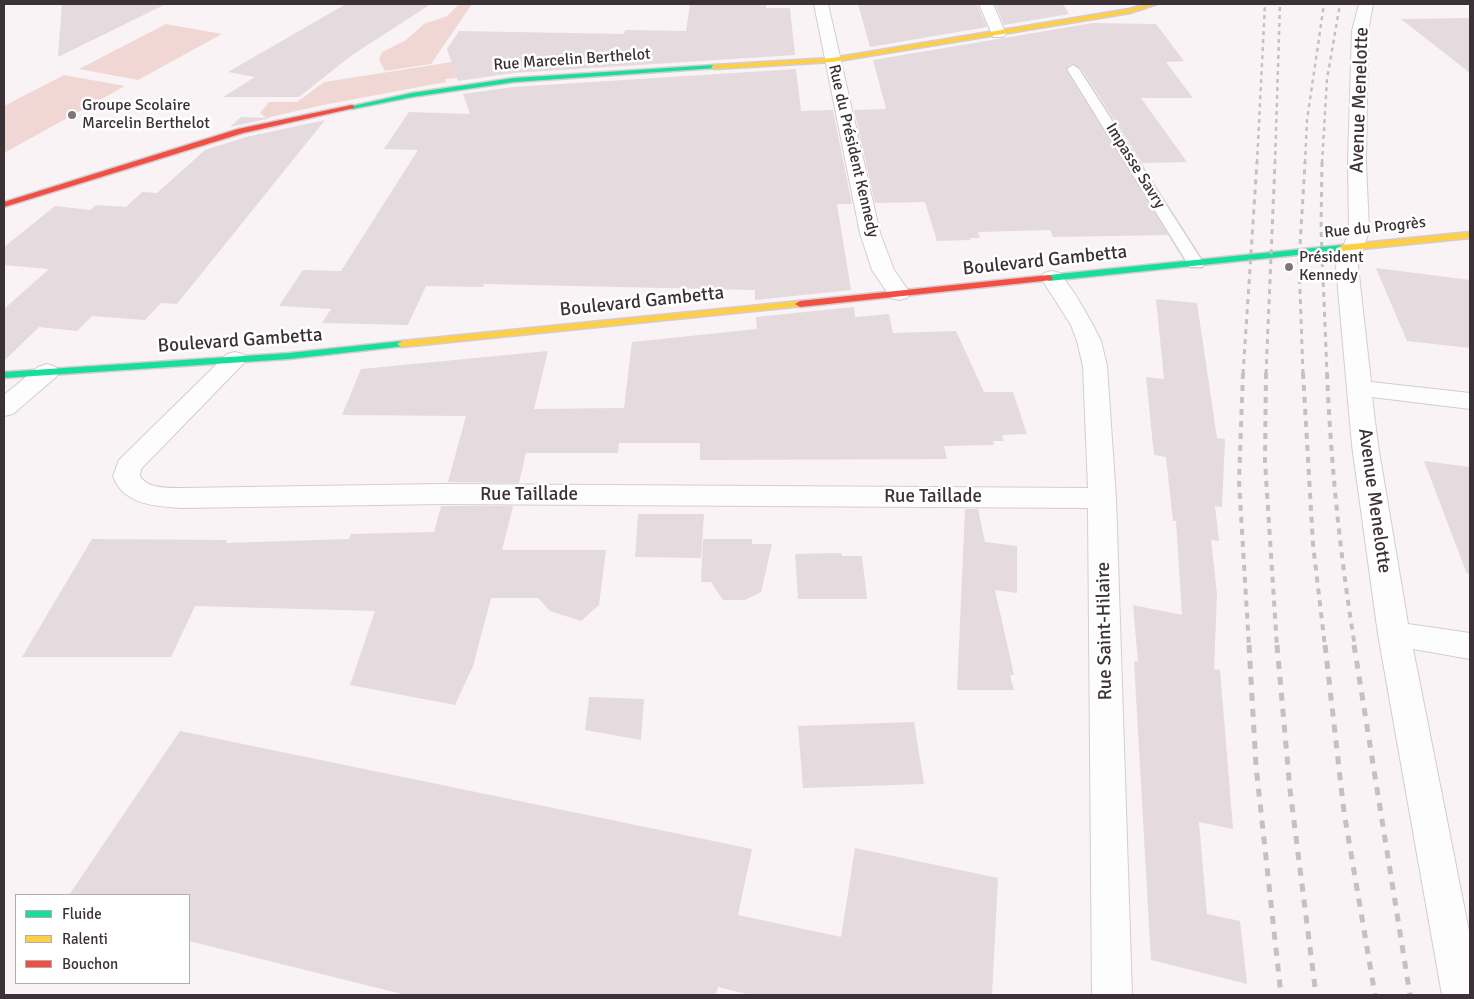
<!DOCTYPE html>
<meta charset="utf-8">
<style>
body{margin:0}
#map{position:relative;width:1474px;height:999px;overflow:hidden;background:#f9f3f6;font-family:Signika,sans-serif}
canvas{display:block}
.frame{position:absolute;inset:0;border:5px solid #3b3137;pointer-events:none}
.legend{position:absolute;left:15px;top:894px;width:175px;height:90px;box-sizing:border-box;background:#fff;border:1px solid #b1adaf;margin:0;padding:6px 9px;list-style:none;font-size:15px;color:#3b3137}
.legend li{display:flex;align-items:center;gap:10px;height:25px}
.legend b{width:25px;border:1px solid #b1adaf}
</style>
<div id="map">
<canvas width="1474" height="999"></canvas>
<div class="frame"></div>
<ul class="legend">
<li><b style="height:6px;background:#16e098"></b>Fluide</li>
<li><b style="height:6px;background:#ffcf43"></b>Ralenti</li>
<li><b style="height:6px;background:#f24e42"></b>Bouchon</li>
</ul>
</div>
<script>
const c = document.querySelector('canvas').getContext('2d');
c.lineJoin = 'round';
function fillPath(path, color) { c.fillStyle = color; c.fill(path, 'evenodd'); }
function stroke(path, color, width, dash) { c.strokeStyle = color; c.lineWidth = width; c.lineCap = dash ? 'butt' : 'round'; c.setLineDash(dash || []); c.stroke(path); }
function drawText(font, color, halo, rows, align = 'center') {
  c.font = font + ' Signika,sans-serif'; c.lineWidth = 5; c.setLineDash([]); c.textBaseline = 'middle'; c.strokeStyle = halo; c.fillStyle = color; for (const [text, x, y, turn = 0] of rows) {
    c.save(); c.translate(x, y); c.rotate((+turn || 0) * Math.PI / 180); c.textAlign = isNaN(turn) ? turn : align; if (halo) c.strokeText(text, 0, 0); c.fillText(text, 0, 0); c.restore();
  }
}
const green = new Path2D(`
 M459,4H472L431,64L385,71L379,60L382,52L406,40L424,24L447,16Z
 M166,24L222,34L138,80L79,69Z
 M452,62L457,78L445,79L446,82L323,105L266,118L260,113L269,102H297L324,82Z
 M64,75L125,86L4,153V106Z`);
const building = new Path2D(`
 M62,4H166L58,57Z
 M346,4H431L352,55L299,97H223L255,77L228,72Z
 M690,4H766V8H790L795,55L514,73L458,81L447,49L459,31L624,34L625,30L686,31Z
 M858,4H977L987,27L870,47Z
 M995,4H1063L1069,14L1004,25Z
 M1470,18V73L1401,19Z
 M1093,23L1156,24L1184,61L1166,62L1193,98H1141L1187,162L1142,163L1081,68L1072,63L1065,69L1168,235L1053,237L1050,230L978,232L980,238H970V240L937,241L925,202L875,203L854,110L886,109L873,60Z
 M796,69L801,111L833,110L852,204H837L851,290L755,300V290L484,284L483,287L426,286L408,325L322,323L331,309L279,306L303,270L341,271L418,150L384,149L409,112L470,114L463,94L514,87Z
 M241,117L271,118L230,127Z
 M325,120L177,304L161,303L145,320L92,316L77,331L39,327L4,361V309L49,269L4,265V247L55,206L90,210L96,205L126,207L142,192L157,193L205,150L246,137Z
 M1376,268L1470,280V348L1407,341Z
 M1156,299L1197,303L1217,438L1225,439L1222,507L1215,506L1219,541L1211,540L1217,594L1214,669L1220,670L1233,829L1199,822L1207,914L1240,921L1247,984L1151,960L1134,661L1138,662L1133,605L1182,615L1176,521H1173L1166,457L1154,455L1146,377L1164,379Z
 M854,307L855,317L889,314L893,333L956,331L984,392H1013L1027,434L1002,435L1004,441H993L994,445L944,446L947,459L700,460V443H619L618,453H526L519,483L448,482L466,416L342,415L361,369L548,351L534,409L624,408L632,342L757,329L756,317Z
 M1424,461L1470,467V573L1467,574Z
 M441,506H513L502,550H606L599,605L581,621L550,611L538,598H491L473,666L455,705L350,685L375,611L195,606L171,657H22L92,539L227,540L226,543L349,539L351,534L434,532Z
 M965,509H978L985,542L1017,546V593L995,590L1014,675H1010L1014,690H957Z
 M638,514H704L701,558L635,557Z
 M703,539H752V544H772L761,592L745,600H723L711,582H701Z
 M841,553L842,556H862L867,599H798L795,554Z
 M589,697L644,699L641,740L585,730Z
 M914,722L924,784L803,788L798,726Z
 M180,731L752,849L738,915L841,937L855,848L998,878L992,995H751L718,987L716,995H406L189,941V895H69Z`);
const lane = new Path2D(`
 M1073,65L1079,69L1204,264L1202,267H1190L1188,264L1067,69Z`);
const street = new Path2D(`
 M814,4H828L880,233L894,270L910,293L907,298L899,300L891,298L872,270L860,233Z
 M979,4H993L1006,34L1003,37H993Z
 M1359,4H1373L1368,31L1366,162L1369,231L1358,266L1371,382L1470,393V409L1372,397L1378,445L1408,624L1470,633V659L1413,649L1470,936V995H1442L1378,634L1352,445L1336,266L1349,231L1348,162L1352,31Z
 M1052,271L1060,273L1075,294L1093,325L1101,341L1107,366L1116,498L1132,995H1092L1088,508L441,504L182,508C155,506 123,505 113,476L119,460L227,354L235,352L243,354L247,359L243,364L141,469L140,476C147,489 169,488 182,488L441,484L1088,488L1083,366L1077,341L1071,325L1041,278L1044,273Z
 M47,364L56,367L59,372L56,377L13,414L4,416V395L38,367Z`);
const fast = new Path2D(`
 M714,65L717,67L716,68L514,82L412,97L352,109L348,107L412,93L514,78Z
 M1342,245L1346,248L1345,250L1049,281L1045,278L1049,275Z
 M402,341L407,344L405,346L289,359L4,378V372L289,353Z`);
const slow = new Path2D(`
 M1148,4H1157L1130,13L832,62L714,69L711,67L714,65L832,58L1129,9Z
 M1470,232V238L1342,251L1338,248L1342,245Z
 M800,301L803,302V306L402,347L397,344L402,341Z`);
const jam = new Path2D(`
 M352,105L354,106V108L243,133L4,207V202L238,129Z
 M1049,275L1053,278L1052,280L800,307L795,304L800,301Z`);
const railFar3 = new Path2D(`
 M1257,163L1265,4
 M1275,163L1280,4
 M1305,163L1307,120L1324,4
 M1322,163L1327,79L1340,4`);
const railFar2 = new Path2D(`
 M1322,162L1321,229L1327,374
 M1243,374L1257,162
 M1266,374L1275,162
 M1303,374L1299,263L1305,162`);
const railFar1 = new Path2D(`
 M1243,373L1239,481L1249,647
 M1266,373L1265,462L1277,647
 M1303,373L1313,544L1325,647
 M1327,373C1331,465 1340,555 1355,647`);
const rail = new Path2D(`
 M1249,645L1256,766L1281,995
 M1277,645L1290,790L1316,995
 M1325,645L1344,812L1375,995
 M1354,645L1410,995`);
const markers = [
 [72,115,5,"#7e757a"],
 [1289,267,5,"#7e757a"]
];
const farStreetnames = [
 ["Rue Marcelin Berthelot",572,60,-4],
 ["Rue du Président Kennedy",853,151,77],
 ["Impasse Savry",1135,166,58],
 ["Rue du Progrès",1375,228,-6]
];
const farPoinames = [
 ["Groupe Scolaire",82,106],
 ["Marcelin Berthelot",82,124],
 ["Président",1299,258],
 ["Kennedy",1299,276]
];
const streetNames = [
 ["Avenue Menelotte",1360,100,-88],
 ["Boulevard Gambetta",1045,261,-6],
 ["Boulevard Gambetta",642,302,-6],
 ["Boulevard Gambetta",240,341,-4],
 ["Rue Taillade",529,495],
 ["Rue Taillade",933,497],
 ["Avenue Menelotte",1374,501,82],
 ["Rue Saint-Hilaire",1105,631,-91]
];
fillPath(green, '#f0d7d3');
fillPath(building, '#e5dade');
stroke(lane, '#d4ccd1', 3);
stroke(street, '#d4ccd1', 2);
stroke(fast, '#d4ccd1', 3);
stroke(slow, '#d4ccd1', 3);
stroke(jam, '#d4ccd1', 3);
fillPath(lane, '#fefdfe');
fillPath(street, '#fefdfe');
fillPath(fast, '#16e098');
fillPath(slow, '#ffcf43');
fillPath(jam, '#f24e42');
stroke(railFar3, '#c3c1c2', 2.5, [4, 4]);
stroke(railFar2, '#c3c1c2', 3, [5, 5]);
stroke(railFar1, '#c3c1c2', 4, [6, 6]);
stroke(rail, '#c3c1c2', 5, [8, 8]);
for (const [x, y, r, color] of markers) { const dot = new Path2D(); dot.arc(x, y, r, 0, 2 * Math.PI); c.fillStyle = color; c.fill(dot); stroke(dot, '#fff', 2); }
drawText('16px', '#3b3137', '#fff', farStreetnames);
drawText('16px', '#3b3137', '#fff', farPoinames, 'left');
drawText('19px', '#3b3137', '#fff', streetNames);
</script>
